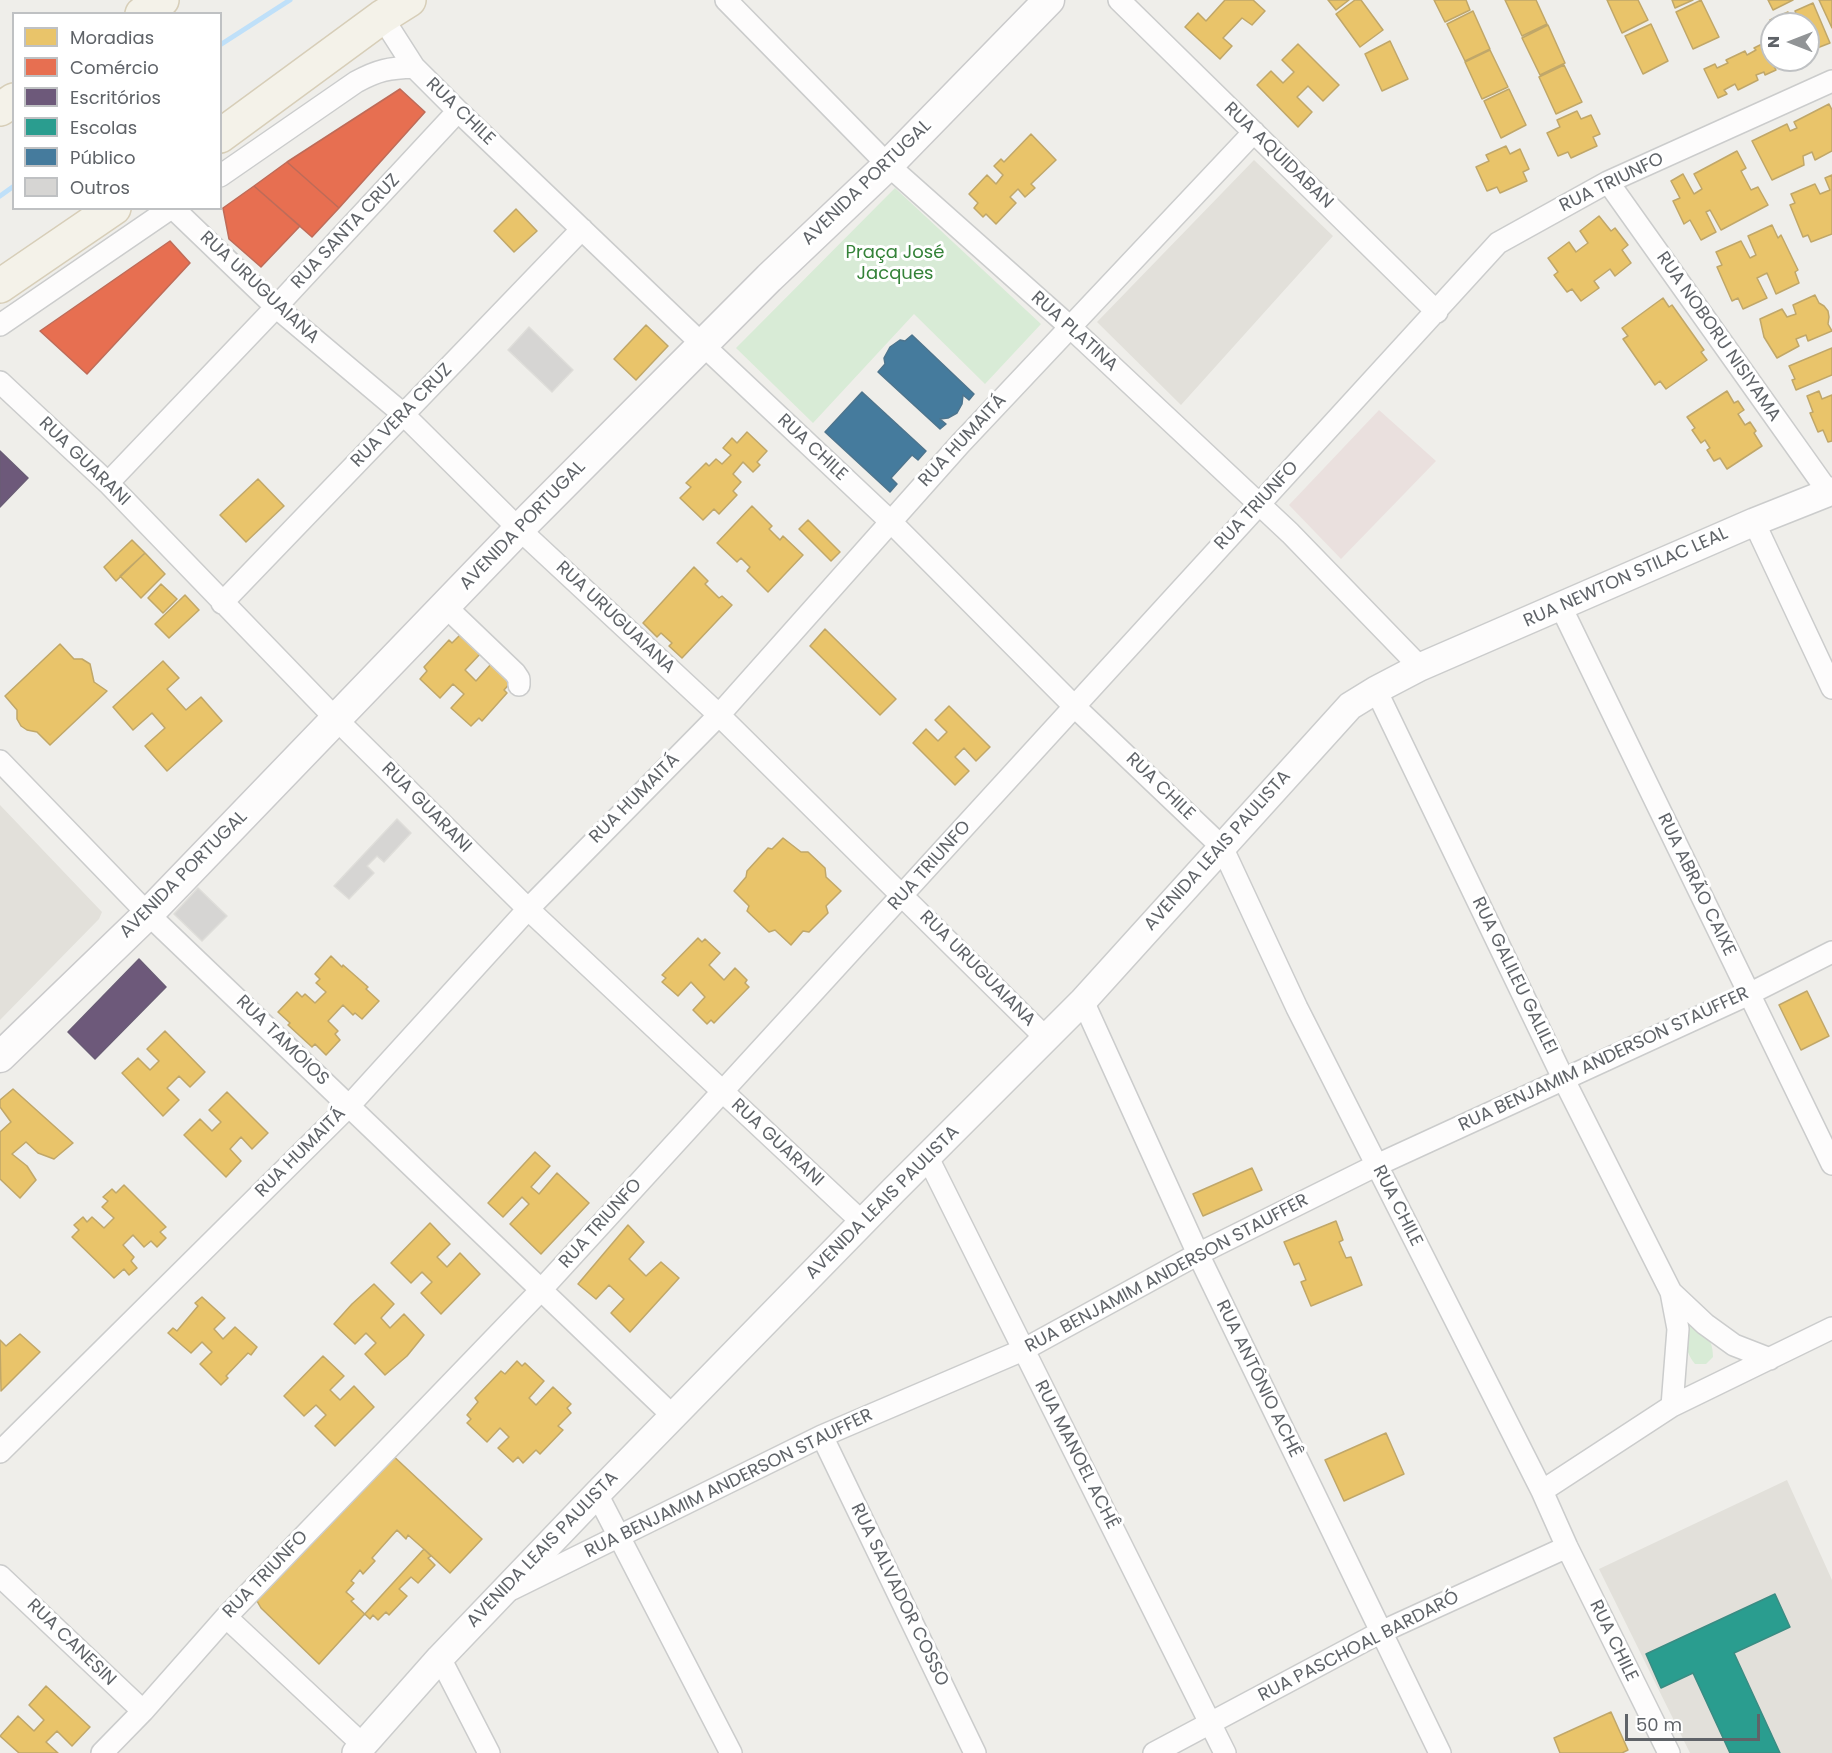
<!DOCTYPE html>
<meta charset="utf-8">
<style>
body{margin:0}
#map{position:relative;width:1832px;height:1753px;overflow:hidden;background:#efeeea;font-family:Poppins,sans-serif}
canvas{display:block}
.legend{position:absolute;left:12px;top:12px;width:210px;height:198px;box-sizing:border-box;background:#fff;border:2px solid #bfc1c3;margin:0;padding:8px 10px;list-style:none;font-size:18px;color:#5f6368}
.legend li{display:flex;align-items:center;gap:12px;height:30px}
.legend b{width:30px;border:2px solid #bfc1c3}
.north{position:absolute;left:1760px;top:12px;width:60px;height:60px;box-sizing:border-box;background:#fff;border:2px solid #bfc1c3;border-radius:50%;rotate:270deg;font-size:16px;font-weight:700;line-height:24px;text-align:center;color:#5f6368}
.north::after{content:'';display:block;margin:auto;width:21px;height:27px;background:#919496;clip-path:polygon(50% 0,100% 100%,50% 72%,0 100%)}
.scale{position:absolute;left:1625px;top:1714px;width:135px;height:27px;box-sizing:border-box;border:3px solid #5f6368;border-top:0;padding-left:8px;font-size:18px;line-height:21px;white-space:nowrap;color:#5f6368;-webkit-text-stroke:4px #fff;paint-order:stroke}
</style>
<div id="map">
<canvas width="1832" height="1753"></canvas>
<ul class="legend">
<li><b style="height:16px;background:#e9c46a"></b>Moradias</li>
<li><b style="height:16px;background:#e76f51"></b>Comércio</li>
<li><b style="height:16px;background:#6d597a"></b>Escritórios</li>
<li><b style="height:16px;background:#2a9d8f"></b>Escolas</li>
<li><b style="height:16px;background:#457b9d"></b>Público</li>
<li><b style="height:16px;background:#d6d5d3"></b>Outros</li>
</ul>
<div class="north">N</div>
<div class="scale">50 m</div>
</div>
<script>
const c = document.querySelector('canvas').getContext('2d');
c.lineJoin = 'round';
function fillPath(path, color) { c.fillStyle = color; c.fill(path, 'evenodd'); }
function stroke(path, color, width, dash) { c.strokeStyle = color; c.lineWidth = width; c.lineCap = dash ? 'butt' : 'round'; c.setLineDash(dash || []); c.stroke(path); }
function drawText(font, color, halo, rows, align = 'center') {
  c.font = font + ' Poppins,sans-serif'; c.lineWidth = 6; c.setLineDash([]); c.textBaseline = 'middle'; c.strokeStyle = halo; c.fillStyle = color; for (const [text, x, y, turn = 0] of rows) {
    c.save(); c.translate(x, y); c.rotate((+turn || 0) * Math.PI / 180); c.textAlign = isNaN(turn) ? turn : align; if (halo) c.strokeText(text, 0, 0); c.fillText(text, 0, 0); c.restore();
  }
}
const education = new Path2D(`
 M1254,160L1333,236L1181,405L1097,322Z
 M0,805L102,912L99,919L0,1020Z
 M1787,1480L1832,1580V1753H1690L1599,1569Z`);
const medical = new Path2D(`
 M1379,410L1436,461L1341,559L1289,505Z`);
const green = new Path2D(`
 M895,188L1041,324L985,384L914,314L813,423L736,348Z
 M1686,1317C1702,1330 1713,1336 1713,1357L1706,1364H1695C1683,1349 1685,1336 1686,1317Z`);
const homes = new Path2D(`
 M1225,0H1253L1265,11L1252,25L1242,18L1223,38L1232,46L1220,59L1185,27L1198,13L1206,21Z
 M1328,0H1349L1336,10Z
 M1355,0H1361L1383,30L1360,47L1336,14Z
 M1434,0H1466L1470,10L1445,22Z
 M1505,0H1536L1547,24L1522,36Z
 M1607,0H1638L1648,20L1622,33Z
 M1672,0H1693L1675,8Z
 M1701,0L1719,37L1693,49L1676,12Z
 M1768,0H1793L1773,10Z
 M1819,0H1832V28Z
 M1813,3L1830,43L1812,50L1808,41V24H1800L1795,11Z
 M1473,11L1490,49L1465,61L1447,24Z
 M1788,12L1793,24L1772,25L1770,20Z
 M1651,24L1668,61L1643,74L1625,36Z
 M1548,25L1565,63L1540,75L1522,38Z
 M1390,41L1408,79L1382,91L1365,54Z
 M1298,44L1339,85L1323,101L1308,86L1297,97L1312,112L1298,127L1257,85L1271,71L1283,83L1294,72L1282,60Z
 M1762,44L1776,70L1765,75L1764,72L1756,75L1758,80L1738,90L1735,84L1724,90L1727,94L1718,98L1704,69L1715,64L1717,68L1728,63L1726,60L1745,51L1747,55L1756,50L1754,48Z
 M1490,50L1508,87L1482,99L1465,62Z
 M1564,65L1582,102L1556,114L1539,77Z
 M1509,89L1526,125L1501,138L1484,101Z
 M1829,104L1832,110V151L1815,160L1812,152L1803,156L1804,165L1772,180L1752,141L1787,124L1790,131L1797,128L1794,122Z
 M1577,111L1581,119L1591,115L1600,134L1593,137L1597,146L1571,158L1568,152L1558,156L1547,133L1560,127L1557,120Z
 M1031,134L1056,160L1031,184L1035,188L1025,197L1018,189L1010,197L1016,203L996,224L986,214L983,217L974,208L978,203L969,194L987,175L996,184L1003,175L994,166L1001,159L1004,162Z
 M1506,146L1510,154L1520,149L1529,169L1523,172L1527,181L1500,193L1497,187L1487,191L1476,167L1489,161L1486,155Z
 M1737,151L1746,168L1741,171L1751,190L1758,187L1768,205L1721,230L1710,210L1706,212L1716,232L1701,240L1690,220L1684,224L1673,201L1680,198L1671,181L1683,174L1694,194L1702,189L1694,174Z
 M1832,175V234L1811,242L1808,235L1803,237L1790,205L1795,203L1791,194L1815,184L1820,194L1830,190L1825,178Z
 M516,209L537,231L514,252L494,231Z
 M1599,216L1611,231L1615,228L1628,245L1622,250L1631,263L1615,276L1610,269L1594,281L1599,288L1581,301L1572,289L1567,292L1554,275L1558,272L1548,258L1569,242L1576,252L1588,243L1580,231Z
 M1772,225L1778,238L1781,235L1798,270L1795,272L1799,283L1776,294L1767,273L1757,278L1767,298L1743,309L1738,298L1732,301L1717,267L1722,265L1716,252L1741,241L1750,258L1756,255L1748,236Z
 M1815,295L1819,303L1824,306L1828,311L1829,317L1828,324L1832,331L1808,341L1806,335L1796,339L1799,346L1777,358L1764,337L1760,319L1782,309L1787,317L1796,314L1793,305Z
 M1663,298L1669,307L1672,305L1704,350L1701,352L1707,360L1666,389L1660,381L1655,385L1623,339L1628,336L1622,328Z
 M646,325L668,346L636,380L614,359Z
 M1832,348V375L1796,390L1792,380L1795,379L1789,366Z
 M1727,391L1734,403L1738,401L1744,410L1738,414L1745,425L1750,422L1756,431L1754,433L1762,446L1727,469L1720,458L1714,461L1707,450L1710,448L1705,440L1701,443L1692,430L1695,428L1687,417Z
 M1819,391L1822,399L1832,395V441L1828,442L1823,430L1818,432L1810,413L1813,412L1807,396Z
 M747,432L767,451L757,462L760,465L753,472L743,462L733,474L741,482L733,491L737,495L719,514L714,509L703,520L680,498L691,487L686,483L706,463L709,466L716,459L722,464L731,455L723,448L732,438L737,443Z
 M258,479L284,506L246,542L220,515Z
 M752,506L772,526L769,529L780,540L783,536L803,555L768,592L747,571L750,567L741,558L737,562L717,543Z
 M808,520L840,552L831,561L799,529Z
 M132,540L145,553L116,581L104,567Z
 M145,553L165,574L141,598L120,576Z
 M694,567L708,581L705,584L719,598L722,596L732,605L682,658L669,646L672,643L661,633L657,637L643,623Z
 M161,584L177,599L163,613L148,598Z
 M185,595L199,610L169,638L155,624Z
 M825,629L896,699L880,715L810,646Z
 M461,634L481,653L465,670L476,681L492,663L512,681L504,690L507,693L482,721L479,718L471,726L451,708L464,694L453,684L440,698L420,679L427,671L424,667L449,640L452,643Z
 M60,644L74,659H82L90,664L94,682L107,691L50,745L37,732L27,730L21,726L17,719V710L5,696Z
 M163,661L179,678L167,689L186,710L201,697L222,721L167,771L145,746L165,728L152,713L133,730L113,707Z
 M949,706L990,747L976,761L964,748L955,757L969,771L955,785L913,743L926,729L938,741L947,732L935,720Z
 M783,838L801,852H808L825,868L826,877L841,891L826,906L828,913L809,932L803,931L791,945L775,930L769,932L747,911L749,906L734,891L746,877L747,871L768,848L772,849Z
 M698,938L702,942L705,939L720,953L709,965L724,980L735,968L747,980L745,983L749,987L714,1023L711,1020L707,1024L693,1010L705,997L691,982L678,996L662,982L666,978L662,975Z
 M331,956L342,967L343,965L368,987L366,989L379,1001L362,1019L355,1013L353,1015L343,1005L328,1021L338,1031L335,1034L340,1040L326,1055L315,1044L312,1047L288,1025L290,1023L278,1012L297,992L302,997L305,994L315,1003L326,992L316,983L320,979L315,974Z
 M1807,991L1829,1036L1801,1050L1779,1005Z
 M165,1031L205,1072L190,1087L179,1076L167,1088L179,1100L163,1116L122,1073L138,1058L150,1070L159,1061L147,1049Z
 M13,1089L73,1143L54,1159L38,1153L26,1142L12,1154L27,1166L36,1180L20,1198L0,1179V1132L11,1122L0,1107V1100Z
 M227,1092L268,1133L252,1149L241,1137L230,1149L241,1161L226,1177L184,1135L200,1119L212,1131L221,1122L209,1110Z
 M535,1152L550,1166L531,1187L539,1194L557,1173L589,1203L541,1254L510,1224L529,1204L522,1197L503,1217L488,1203Z
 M1252,1168L1262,1190L1203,1216L1193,1194Z
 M124,1185L166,1227L160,1232L166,1238L157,1247L151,1241L144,1247L133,1235L123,1245L134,1257L131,1261L137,1268L129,1275L124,1269L114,1278L72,1237L79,1230L74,1225L83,1217L87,1222L92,1217L104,1228L114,1218L102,1207L108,1201L103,1197L112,1189L116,1193Z
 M1336,1221L1343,1240L1339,1242L1346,1258L1351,1257L1362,1285L1311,1306L1301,1282L1306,1280L1299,1263L1294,1265L1284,1242Z
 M430,1223L450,1244L437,1257L447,1267L460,1253L480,1274L441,1314L421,1293L432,1282L422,1272L411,1283L391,1263Z
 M628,1225L644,1242L629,1259L646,1276L661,1262L679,1278L630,1332L611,1313L624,1299L609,1285L596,1299L578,1284Z
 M374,1284L394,1304L381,1318L390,1328L404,1314L424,1335L407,1356L385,1375L365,1354L376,1343L366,1333L355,1344L334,1324L352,1304Z
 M202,1297L225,1318L214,1329L223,1339L235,1327L257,1347L251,1355L248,1353L226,1376L228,1378L221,1385L200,1364L212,1352L202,1342L191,1353L168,1333L173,1328L177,1331L198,1306L195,1303Z
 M20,1334L40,1352L1,1391L0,1340L6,1346Z
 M323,1356L344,1376L330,1390L340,1400L354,1386L374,1407L335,1446L315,1426L326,1415L316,1405L304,1416L284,1396Z
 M517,1361L522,1366L525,1363L544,1381L529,1398L536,1405L553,1387L571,1404L567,1408L571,1413L558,1426L563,1430L540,1454L536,1450L523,1463L518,1457L513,1462L498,1448L509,1437L500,1428L487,1442L467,1423L471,1419L467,1415L478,1402L475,1398L501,1371L505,1374Z
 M1386,1433L1404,1474L1344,1501L1325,1460Z
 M389,1452L482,1539L450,1573L424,1549L319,1664L261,1608L257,1601L258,1593Z
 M397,1530L406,1539L408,1535L425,1550L431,1556L428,1558L435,1565L418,1583L411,1577L399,1589L407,1596L389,1615L386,1612L378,1620L373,1615L370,1619L351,1601L354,1599L346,1592L354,1583L351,1581L360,1570L363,1574L375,1561L372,1558Z
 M46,1686L90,1727L72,1746L57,1731L46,1742L58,1753H19L0,1736L18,1716L34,1731L44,1720L29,1705Z
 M1611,1712L1628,1750L1622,1753H1560L1554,1738Z`);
const shops = new Path2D(`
 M400,89L425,112L339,208L287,162Z
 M287,162L339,208L312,237L254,186Z
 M254,186L300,226L261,267L229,239L223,208Z
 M170,241L190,263L87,374L40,331Z`);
const offices = new Path2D(`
 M0,451L28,478L0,507Z
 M139,959L166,987L95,1059L68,1032Z`);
const schools = new Path2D(`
 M1775,1594L1790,1627L1734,1653L1780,1753H1730L1693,1673L1661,1688L1646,1654Z`);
const public = new Path2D(`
 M912,335L974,394L969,400L963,395L962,404L957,413L948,418L940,419L946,424L940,429L878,372L885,364L884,358L890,347L900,340L905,341Z
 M862,392L926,451L918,460L912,455L891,478L897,484L890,492L825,432Z`);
const stream = new Path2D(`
 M220,45L290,0
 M0,196L14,186`);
const building = new Path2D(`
 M529,327L573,370L552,392L508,350Z
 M397,819L411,833L384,862L377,856L367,866L374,873L349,899L334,886Z
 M198,888L227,916L202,941L174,914Z`);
const minor = new Path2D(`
 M726,0L888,165L1069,326L1290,533L1420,667
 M1119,0L1437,312
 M382,17L414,67L458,111L703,345L890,521L1075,707L1222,847L1297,1008L1542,1491L1567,1547L1669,1753
 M220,176L356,82C378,70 389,68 414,67
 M1608,182L1829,493
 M173,208L276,307L403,414L519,529L719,715L1047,1039
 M0,325L171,208
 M0,382L108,483L336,719L528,909L862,1222
 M108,483L276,307L458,111
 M1754,522L1832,688
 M222,603L582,229
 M445,606L515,673L519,679V685
 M1561,607L1832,1164
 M1376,690L1563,1078L1671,1292L1678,1329L1672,1406
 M0,761L148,914L673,1416
 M1083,1001L1198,1254L1440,1753
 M927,1156L1225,1753
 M1671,1292L1705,1324L1734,1345L1770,1359
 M822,1436L975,1753
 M0,1452L349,1106L528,909L719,715L960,444L1254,132
 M1542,1491L1672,1406L1832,1328
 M597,1494L731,1753
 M0,1576L143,1711
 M512,1589L822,1436L1023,1350L1198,1254L1377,1165L1749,994L1832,952
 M226,1617L363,1745
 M440,1658L489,1753
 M102,1753L143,1711L226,1617L541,1290L1498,243L1608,182L1832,81
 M1154,1753L1381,1632L1567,1547`);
const tertiary = new Path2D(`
 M356,1753L440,1658L597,1494L893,1191L1083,1001L1350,706L1376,690L1420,667L1754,522L1832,491`);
const secondary = new Path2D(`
 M0,1057L148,914L519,529L769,278L888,165L1049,0`);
const primary = new Path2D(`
 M142,14L162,0
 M0,109L14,100
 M220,136L382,17L409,0
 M0,286L114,208`);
const streetNames = [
 ["RUA CHILE",460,112,44],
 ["RUA AQUIDABAN",1278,156,44],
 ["AVENIDA PORTUGAL",867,183,-44],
 ["RUA TRIUNFO",1612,183,-26],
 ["RUA SANTA CRUZ",346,232,-47],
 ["RUA URUGUAIANA",259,288,43],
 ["RUA PLATINA",1074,332,42],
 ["RUA NOBORU NISIYAMA",1718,337,55],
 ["RUA VERA CRUZ",402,416,-46],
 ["RUA HUMAITÁ",963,441,-47],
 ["RUA CHILE",812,448,43],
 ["RUA GUARANI",84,462,44],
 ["RUA TRIUNFO",1257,506,-47],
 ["AVENIDA PORTUGAL",523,526,-46],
 ["RUA NEWTON STILAC LEAL",1626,578,-24],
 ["RUA URUGUAIANA",615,618,43],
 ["RUA CHILE",1160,787,44],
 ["RUA HUMAITÁ",635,799,-45],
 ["RUA GUARANI",426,808,45],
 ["AVENIDA LEAIS PAULISTA",1218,851,-48],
 ["RUA TRIUNFO",930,866,-48],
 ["AVENIDA PORTUGAL",184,875,-45],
 ["RUA ABRÃO CAIXE",1696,885,64],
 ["RUA URUGUAIANA",977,969,45],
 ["RUA GALILEU GALILEI",1514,976,64],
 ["RUA TAMOIOS",282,1041,44],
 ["RUA BENJAMIM ANDERSON STAUFFER",1604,1060,-25],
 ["RUA GUARANI",777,1143,43],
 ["RUA HUMAITÁ",301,1153,-45],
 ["AVENIDA LEAIS PAULISTA",883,1203,-45],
 ["RUA CHILE",1397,1206,63],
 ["RUA TRIUNFO",601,1224,-48],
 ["RUA BENJAMIM ANDERSON STAUFFER",1167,1274,-28],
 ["RUA ANTÔNIO ACHÊ",1258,1379,64],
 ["RUA MANOEL ACHÊ",1076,1455,63],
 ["RUA BENJAMIM ANDERSON STAUFFER",729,1484,-26],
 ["AVENIDA LEAIS PAULISTA",543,1550,-46],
 ["RUA TRIUNFO",266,1575,-46],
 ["RUA SALVADOR COSSO",899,1595,64],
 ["RUA CHILE",1613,1641,64],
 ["RUA CANESIN",71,1643,44],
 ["RUA PASCHOAL BARDARÓ",1359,1647,-27]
];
const parkNames = [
 ["Praça José",895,253],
 ["Jacques",895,274]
];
fillPath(education, '#e2e0da');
fillPath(medical, '#eae0de');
fillPath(green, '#d8ebd6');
fillPath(homes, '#e9c46a');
stroke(homes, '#c0a769', 1.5);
fillPath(shops, '#e76f51');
stroke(shops, '#be6b58', 1.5);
fillPath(offices, '#6d597a');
stroke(offices, '#695c75', 1.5);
fillPath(schools, '#2a9d8f');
stroke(schools, '#3a8c83', 1.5);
fillPath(public, '#457b9d');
stroke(public, '#4d748d', 1.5);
stroke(stream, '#bfe0f9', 5);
fillPath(building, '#d6d5d3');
stroke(building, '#deddd9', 1.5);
stroke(minor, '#cbcccc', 24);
stroke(tertiary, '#cbcccc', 30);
stroke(secondary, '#cacacb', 33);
stroke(primary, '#d7ceb8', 36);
stroke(minor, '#fdfcfc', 21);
stroke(tertiary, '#fdfcfc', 27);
stroke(secondary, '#fdfcfc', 30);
stroke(primary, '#f4f2e9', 33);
drawText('18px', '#5f6368', '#fff', streetNames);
drawText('18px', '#348238', '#fff', parkNames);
</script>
